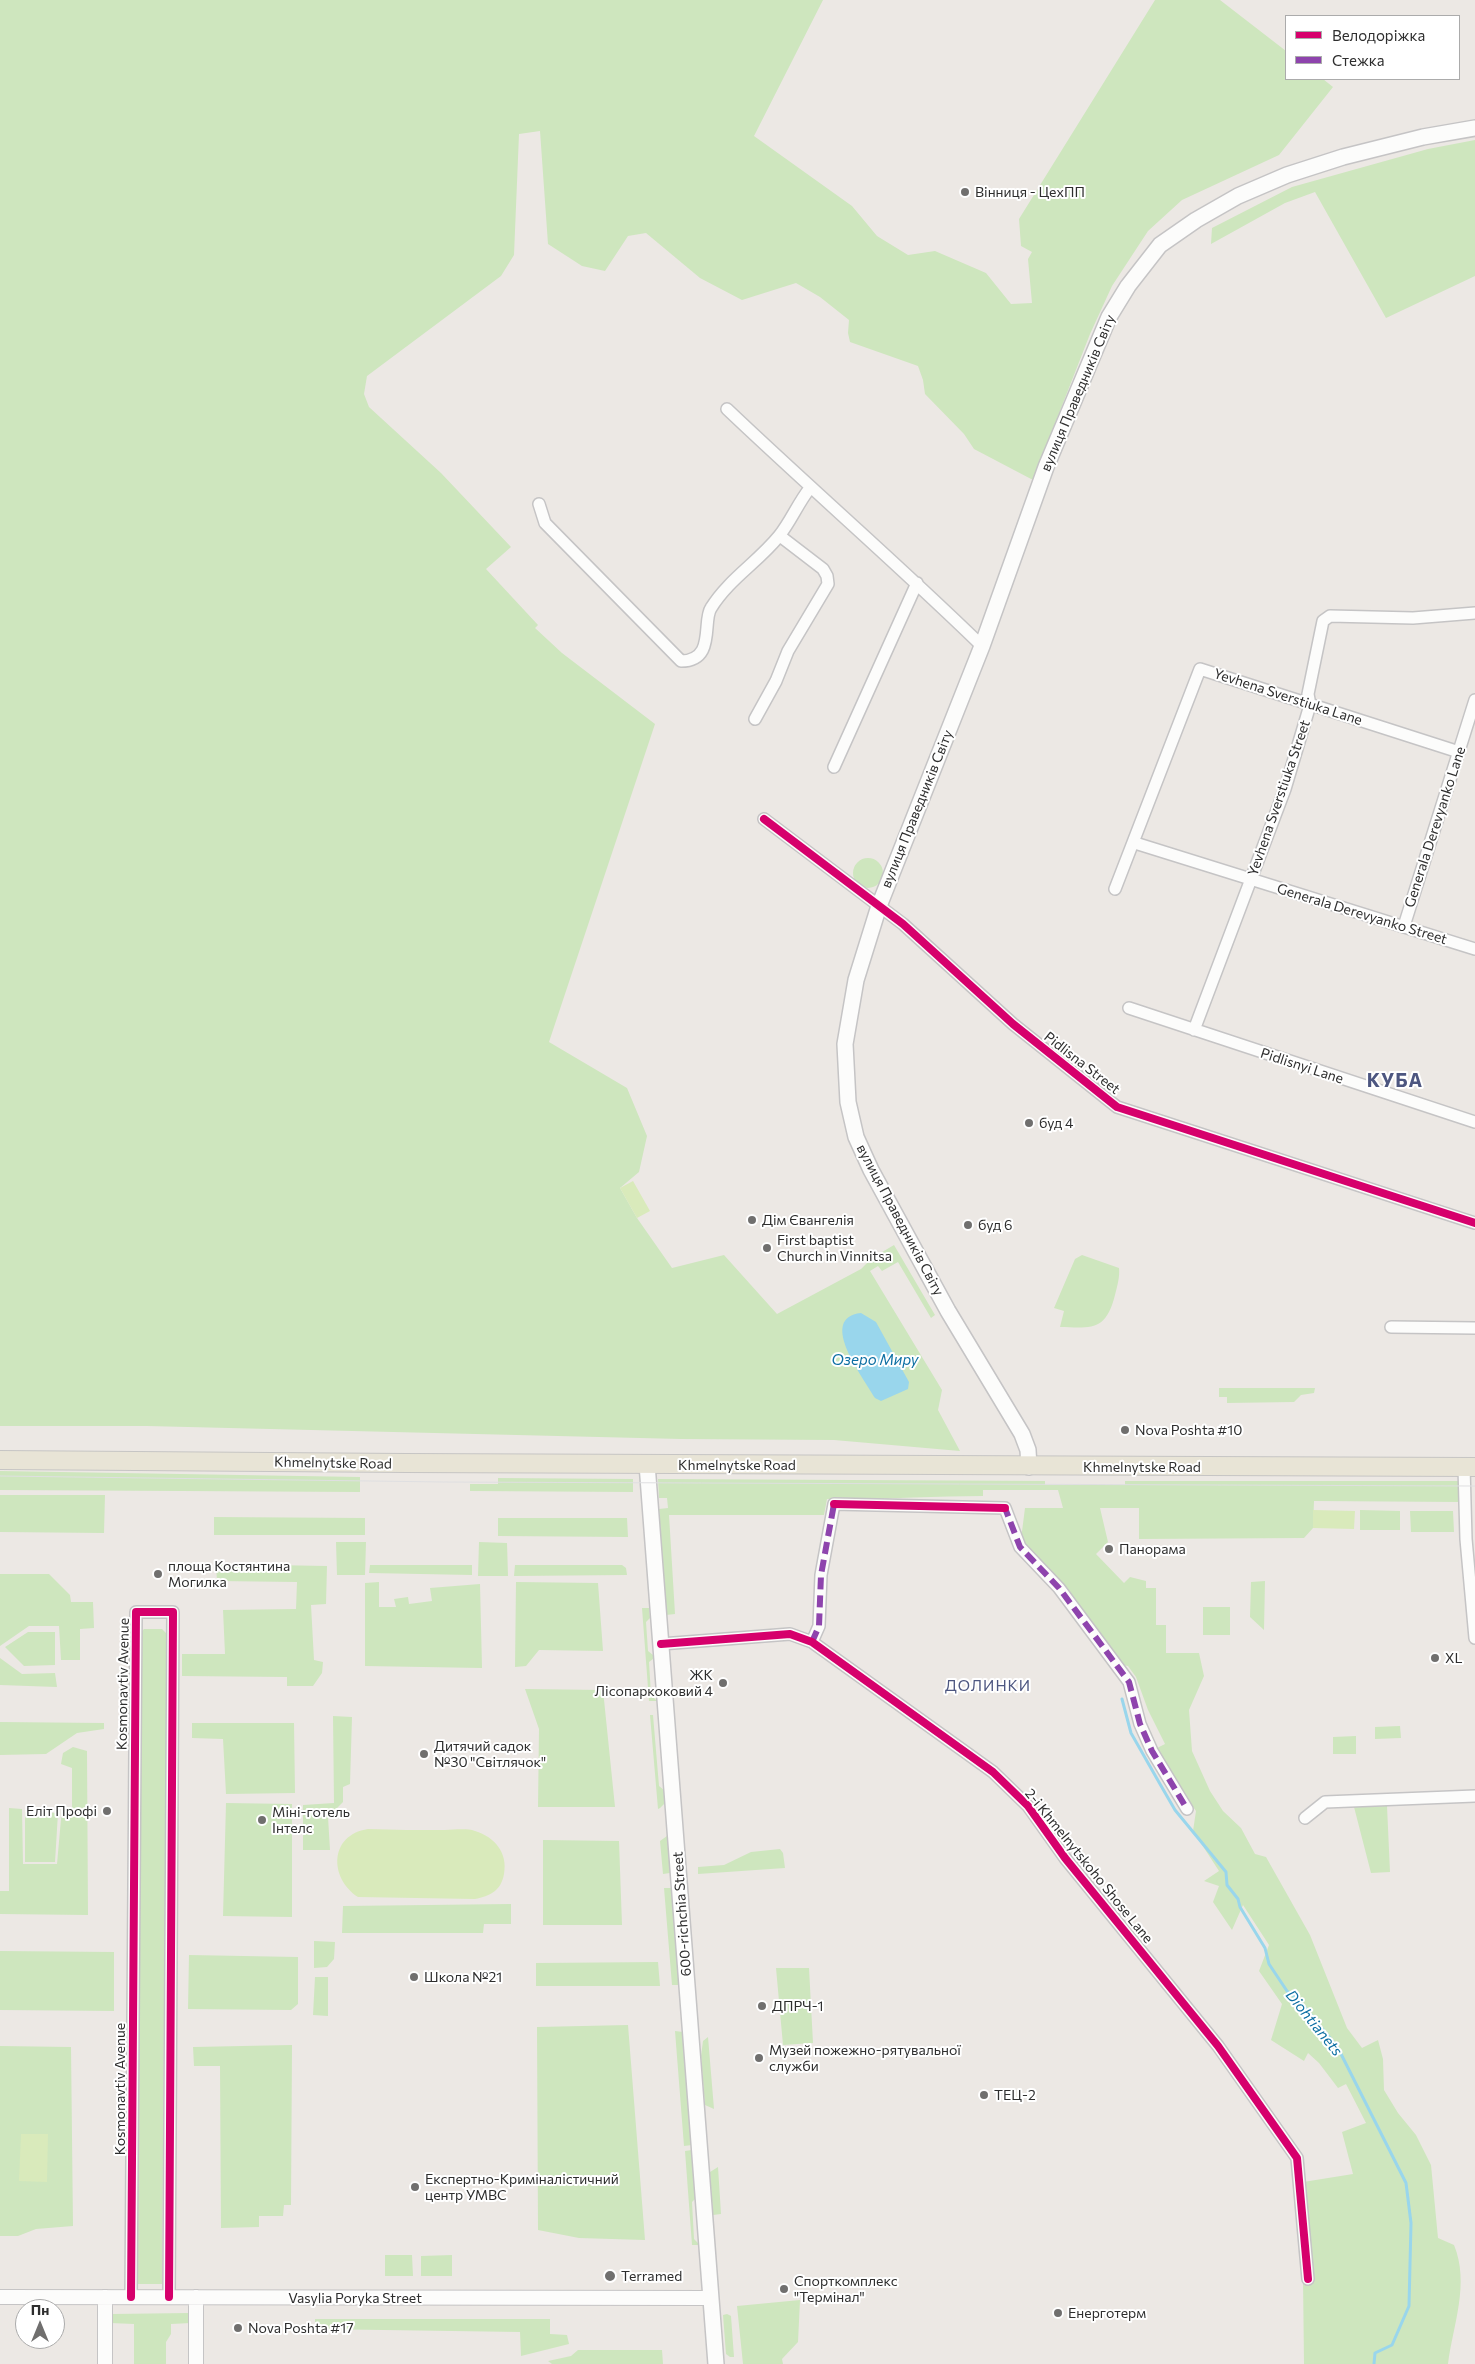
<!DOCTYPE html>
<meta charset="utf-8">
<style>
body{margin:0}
#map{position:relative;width:1475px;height:2364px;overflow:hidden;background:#ece8e4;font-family:Commissioner,sans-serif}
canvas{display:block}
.legend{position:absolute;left:1285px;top:15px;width:175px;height:65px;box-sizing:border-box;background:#fff;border:1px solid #ababab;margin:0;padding:6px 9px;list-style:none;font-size:15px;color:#2e2e2e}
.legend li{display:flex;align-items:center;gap:10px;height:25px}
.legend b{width:25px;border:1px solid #ababab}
.north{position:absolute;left:15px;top:2299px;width:50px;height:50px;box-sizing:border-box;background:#fff;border:1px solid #ababab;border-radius:50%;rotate:0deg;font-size:14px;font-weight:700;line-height:20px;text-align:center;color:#2e2e2e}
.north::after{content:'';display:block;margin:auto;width:18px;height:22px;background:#706f6e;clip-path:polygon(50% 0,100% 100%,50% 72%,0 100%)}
</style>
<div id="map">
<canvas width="1475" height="2364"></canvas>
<ul class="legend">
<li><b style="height:6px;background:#d6006c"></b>Велодоріжка</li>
<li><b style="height:6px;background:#8e44ad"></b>Стежка</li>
</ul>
<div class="north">Пн</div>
</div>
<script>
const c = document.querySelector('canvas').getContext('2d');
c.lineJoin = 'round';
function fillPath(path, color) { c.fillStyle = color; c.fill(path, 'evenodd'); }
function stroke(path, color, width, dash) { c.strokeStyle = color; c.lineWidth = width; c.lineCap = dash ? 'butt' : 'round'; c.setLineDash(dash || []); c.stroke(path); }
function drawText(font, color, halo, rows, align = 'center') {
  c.font = font + ' Commissioner,sans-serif'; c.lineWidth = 4; c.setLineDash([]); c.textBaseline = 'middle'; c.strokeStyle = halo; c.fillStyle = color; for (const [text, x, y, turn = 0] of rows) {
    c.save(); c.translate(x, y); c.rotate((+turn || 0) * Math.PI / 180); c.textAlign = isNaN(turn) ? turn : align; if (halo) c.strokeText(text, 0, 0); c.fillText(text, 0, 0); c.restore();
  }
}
const green = new Path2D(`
 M0,0H823L754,136L852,206L877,236L908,255L935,251L986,273L1011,304L1032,303L1028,259L1032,252L1021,246L1019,219L1155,0H1220L1286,51V79H1323L1333,87L1279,155L1182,200L1148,231L1112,286L1090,334L1033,480L974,449L964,434L925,394L923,380L918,366L850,342L848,333L849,320L820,297L796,283L742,300L700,278L646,233L628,236L605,271L582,266L548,244L540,131L519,134L514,255L501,276L367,376L364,394L369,407L441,473L511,547L486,569L538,625L535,628L562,653L655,724L549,1042L627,1088L647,1136L639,1172L620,1188L637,1218L672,1268L724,1255L777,1314L861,1269L872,1258L894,1245L935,1315L931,1318L898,1262L882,1271L878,1266L870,1271L942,1390L938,1410L960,1451L834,1440L681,1439L147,1426H0Z
 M1475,140V276L1386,318L1315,192L1285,203L1211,244L1212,228L1292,187L1428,149Z
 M853 873a15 15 0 1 1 30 0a15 15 0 1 1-30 0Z
 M1082,1255L1119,1268C1120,1277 1117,1287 1115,1295C1106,1331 1092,1328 1060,1327L1064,1311L1054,1308L1075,1259Z
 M1219,1388H1315L1314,1393L1301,1395L1294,1402L1227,1403V1397H1219Z
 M0,1471L360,1477V1492L0,1490Z
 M498,1478L633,1479V1492L470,1491V1484H498Z
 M658,1479L1045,1481V1485H1125V1481H1460L1459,1502L1314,1501L1313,1528L1304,1538L1139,1539V1508H1100L1108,1542L1096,1554L1124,1583L1130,1577L1146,1581V1588H1156V1625H1166V1653H1199L1204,1676L1189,1710L1192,1751L1210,1791L1223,1811L1241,1828L1255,1854L1266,1857L1310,1935L1347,2028L1362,2048L1378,2040L1383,2059L1384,2090L1398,2113L1416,2135L1431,2165L1438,2238L1454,2245C1470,2284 1453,2325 1448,2364H1304L1303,2278L1297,2183L1353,2174L1342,2132L1366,2123L1346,2084L1338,2088L1319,2063L1308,2053L1304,2061L1271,2040L1282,2004L1259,1971L1269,1945L1243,1905L1232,1930L1213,1902L1219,1886L1204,1881L1219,1871L1193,1831L1196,1811L1153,1750L1165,1744L1148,1710L1136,1677L1128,1666L1117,1664L1020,1547L1025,1508H1063L1058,1490H983V1496C931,1496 879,1500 827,1499L824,1515H669L675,1614L666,1615L659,1509L668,1508L667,1498H659Z
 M0,1495H105L104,1533L0,1532Z
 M1360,1510L1400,1511V1530H1360Z
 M1410,1511H1453L1454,1532H1411Z
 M214,1517L365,1518V1535H214Z
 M498,1518H627L628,1537L498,1536Z
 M336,1542H366L365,1575H337Z
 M479,1542L507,1543L508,1576H478Z
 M216,1564L327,1566L326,1604L311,1605L314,1660L323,1662L322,1673L313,1686H287V1677L182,1676V1654H225L223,1610L296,1609L297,1582L217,1581Z
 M370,1565H472V1575L369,1573Z
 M515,1565H622L626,1568L627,1575L514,1576Z
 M0,1574H49L70,1595L71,1602H93L94,1628L80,1629V1660H61L59,1626H29L0,1646Z
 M1265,1581L1264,1630L1250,1617L1251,1582Z
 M379,1582V1607H396L394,1599L408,1597L409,1604L432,1601L430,1588L480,1584L482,1668L365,1666V1583Z
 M516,1582L598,1583L603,1651L539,1650L526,1666L515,1667Z
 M1203,1607H1230V1635H1203Z
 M642,1608H649L650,1618L646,1622L648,1651L653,1655V1659L649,1662L651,1695L657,1701H649Z
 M144,1629H162L167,1634L162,2284H137L136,2281L139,1634Z
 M28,1632H55V1665L24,1666L5,1647Z
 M0,1658L22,1674L55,1673L57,1687L0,1685Z
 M525,1689L603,1690L615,1807H538L539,1729Z
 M650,1715H653L659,1786L664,1790L665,1803L660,1808L658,1809Z
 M333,1716L352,1717L350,1784L343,1787V1802L328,1817L330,1850H303V1805L334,1803Z
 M0,1722L104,1723V1729L77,1733L46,1754L0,1755Z
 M192,1723H294L295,1793L226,1794L223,1739L192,1738Z
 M1400,1726L1401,1738L1375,1739V1727Z
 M1356,1736V1754H1333V1737Z
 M73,1747L87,1751L88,1915L0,1914V1891H9V1808L22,1809L23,1864H57L62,1808L72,1807V1768L61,1764L63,1753Z
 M226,1803L292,1804V1917L223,1916Z
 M1387,1806L1390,1872L1371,1873L1354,1807Z
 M25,1812L58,1813L55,1862H25Z
 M667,1836L670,1873L663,1874L660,1841Z
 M543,1840L619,1841L622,1925H543Z
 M780,1849L783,1853L785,1868L698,1874V1867L724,1865L751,1852Z
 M664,1888H671L680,1985H672Z
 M511,1904V1924H484L483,1933H342L343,1906Z
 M314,1941L335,1942L334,1959L327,1967L314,1968Z
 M0,1951L114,1952V2011L0,2010Z
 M189,1955L298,1957V2004L291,2010L188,2009Z
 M658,1962L660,1986H536V1963Z
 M776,1968H809L813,2043L783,2045Z
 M315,1977H328V2016L313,2015Z
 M628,2025L645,2240L579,2238L538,2230L537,2027Z
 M675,2031L683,2032L692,2145L684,2146Z
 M708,2037L714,2109L705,2105L701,2056L703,2041Z
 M292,2045L291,2205H284L283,2216H259V2227L221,2228L220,2066H194L193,2047Z
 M0,2046L71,2047L73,2226L36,2229L18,2236H0Z
 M692,2150L696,2198L692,2202L694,2239L700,2245H692L685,2151Z
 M718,2167L721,2214L713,2215L710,2172Z
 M385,2255H412L413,2276H385Z
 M452,2255V2276H421V2256Z
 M800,2300L798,2342L782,2359L783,2364H743L737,2306Z
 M189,2313L191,2323L171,2324V2334L166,2342V2364H134V2324L110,2323L111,2314Z
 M727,2314L731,2316L734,2357H730L726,2354L723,2315Z
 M315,2319H550V2334L567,2335L569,2344L521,2356L520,2332L315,2329Z
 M578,2350H662L663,2364H552L548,2361L571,2356Z`);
const pitch = new Path2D(`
 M633,1181L650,1211L637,1218L620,1188Z
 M1313,1510L1355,1511L1354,1529L1313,1528Z
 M368,1829C394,1830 419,1830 445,1830C454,1830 466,1828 475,1831C495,1837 508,1853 504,1874C501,1891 490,1896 475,1899L358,1897C329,1878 329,1835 368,1829Z
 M21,2134H48L47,2182L19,2181Z`);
const water = new Path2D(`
 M861,1313L876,1322L909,1382L908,1389L881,1401L875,1398C863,1377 817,1318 861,1313Z`);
const stream = new Path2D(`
 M1122,1699L1131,1733L1160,1784L1175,1810L1226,1872L1227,1885L1238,1899L1240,1907L1265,1948L1269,1964L1287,1991L1298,1999L1338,2048L1406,2183L1411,2223L1409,2306L1392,2345L1375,2353L1374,2364`);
const minor = new Path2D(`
 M727,409C811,489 899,565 982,646
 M539,504L545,523L681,661C716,661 702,621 711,608C729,579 758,562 779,536C791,521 798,503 810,488
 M755,719L776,681L788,651L828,584L827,576L823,569L780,536
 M834,767L917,583
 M764,819L903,924L1013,1024L1117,1107L1475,1223
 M1135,843L1475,949
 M1115,889L1200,669L1459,752
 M1404,926L1475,700
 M1129,1008L1475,1122
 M1194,1030L1285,789L1310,705L1308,694L1323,621L1330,616L1413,618L1475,613
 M1391,1327L1475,1328
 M1464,1467L1466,1539L1475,1638
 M812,1642L819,1626L821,1575L834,1504L1005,1508L1020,1547L1059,1588L1129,1682L1140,1724L1152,1751L1187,1809
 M661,1644L790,1634L812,1642L993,1772L1028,1806L1065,1858L1218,2046L1297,2158L1308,2279
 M1305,1818L1325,1802L1475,1796
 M131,2297L136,1612H173L169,2297`);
const tertiary = new Path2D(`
 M0,2297L711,2298
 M105,2297V2364
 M196,2297V2364`);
const secondary = new Path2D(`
 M647,1464L716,2364
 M1029,1467L1028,1450L1022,1434L948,1311L871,1170L856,1137L848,1102L845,1044L856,980L879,906L982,646L1046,467L1109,317L1128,286L1160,245L1196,220L1238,196L1287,175L1343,157L1423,137L1475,128`);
const primary = new Path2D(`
 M0,1460L406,1463L1475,1467`);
const tram = new Path2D(`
 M0,1476L444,1482L1475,1486`);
const quiet = new Path2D(`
 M1002,1508H1005L1020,1547L1059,1588L1129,1682L1140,1724L1152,1751L1187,1809
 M812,1642L819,1626L821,1575L834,1504H839`);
const cycleway = new Path2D(`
 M764,819L903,924L1013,1024L1117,1107L1475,1223
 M834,1504L1005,1508
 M661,1644L790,1634L812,1642L993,1772L1028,1806L1065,1858L1218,2046L1297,2158L1308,2279
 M131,2297L136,1612H173L169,2297`);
const markers = [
 [965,192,5,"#706f6e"],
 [1029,1123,5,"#706f6e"],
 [752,1220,5,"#706f6e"],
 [968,1225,5,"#706f6e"],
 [767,1248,5,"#706f6e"],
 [1125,1430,5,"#706f6e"],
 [1109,1549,5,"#706f6e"],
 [158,1574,5,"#706f6e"],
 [1435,1658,5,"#706f6e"],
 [723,1683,5,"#706f6e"],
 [424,1754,5,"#706f6e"],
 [107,1811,5,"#706f6e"],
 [262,1820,5,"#706f6e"],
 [414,1977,5,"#706f6e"],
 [762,2006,5,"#706f6e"],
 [759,2058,5,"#706f6e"],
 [984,2095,5,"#706f6e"],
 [415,2187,5,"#706f6e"],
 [610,2276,6,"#706f6e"],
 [784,2289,5,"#706f6e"],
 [1058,2313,5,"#706f6e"],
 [238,2328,5,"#706f6e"]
];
const poiNames = [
 ["Вінниця - ЦехПП",975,192],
 ["буд 4",1039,1123],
 ["Дім Євангелія",762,1220],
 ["буд 6",978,1225],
 ["First baptist",777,1240],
 ["Church in Vinnitsa",777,1256],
 ["Nova Poshta #10",1135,1430],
 ["Панорама",1119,1549],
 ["площа Костянтина",168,1566],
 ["Могилка",168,1582],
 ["XL",1445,1658],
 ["ЖК",713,1675,"right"],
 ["Лісопаркоковий 4",713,1691,"right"],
 ["Дитячий садок",434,1746],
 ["№30 \"Світлячок\"",434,1762],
 ["Еліт Профі",97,1811,"right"],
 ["Міні-готель",272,1812],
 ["Інтелс",272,1828],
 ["Школа №21",424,1977],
 ["ДПРЧ-1",772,2006],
 ["Музей пожежно-рятувальної",769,2050],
 ["служби",769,2066],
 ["ТЕЦ-2",994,2095],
 ["Експертно-Криміналістичний",425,2179],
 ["центр УМВС",425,2195],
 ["Terramed",621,2276],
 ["Спорткомплекс",794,2281],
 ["\"Термінал\"",794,2297],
 ["Енерготерм",1068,2313],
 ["Nova Poshta #17",248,2328]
];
const streetNames = [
 ["вулиця Праведників Світу",1078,393,-67],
 ["Yevhena Sverstiuka Lane",1288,697,18],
 ["Yevhena Sverstiuka Street",1279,798,-71],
 ["вулиця Праведників Світу",917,809,-68],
 ["Generala Derevyanko Lane",1435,827,-72],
 ["Generala Derevyanko Street",1362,914,17],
 ["Pidlisna Street",1082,1063,38],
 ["Pidlisnyi Lane",1302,1066,18],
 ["вулиця Праведників Світу",900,1220,62],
 ["Khmelnytske Road",333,1463,1],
 ["Khmelnytske Road",737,1465],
 ["Khmelnytske Road",1142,1467],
 ["Kosmonavtiv Avenue",123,1684,-89],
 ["2-i Khmelnytskoho Shose Lane",1089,1866,51],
 ["600-richchia Street",682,1914,-94],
 ["Kosmonavtiv Avenue",120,2089,-90],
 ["Vasylia Poryka Street",355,2298]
];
const waterNames = [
 ["Озеро Миру",875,1360],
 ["Diohtianets",1314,2023,51]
];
const neighbourhoodNames = [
 ["ДОЛИНКИ",988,1686]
];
const districtNames = [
 ["КУБА",1395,1081]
];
fillPath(green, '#cee6be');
fillPath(pitch, '#d9eabb');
fillPath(water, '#99d6ec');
stroke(stream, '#99d6ec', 3);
stroke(minor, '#c5c4c5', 14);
stroke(tertiary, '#c5c4c5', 16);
stroke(secondary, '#c5c4c5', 18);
stroke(primary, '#c6c5c4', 20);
stroke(minor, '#fcfcfb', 11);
stroke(tertiary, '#fcfcfb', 14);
stroke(secondary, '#fcfcfb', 15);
stroke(primary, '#e8e4d6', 18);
stroke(tram, '#dfdfe1', 1);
stroke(quiet, '#8e44ad', 6, [12, 6]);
stroke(cycleway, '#d6006c', 8);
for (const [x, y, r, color] of markers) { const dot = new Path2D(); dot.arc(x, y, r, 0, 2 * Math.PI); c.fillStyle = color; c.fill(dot); stroke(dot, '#fff', 2); }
drawText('14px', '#2e2e2e', '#fff', poiNames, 'left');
drawText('14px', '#2e2e2e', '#fff', streetNames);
drawText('italic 15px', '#0d6fa3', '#fff', waterNames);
c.letterSpacing = '1px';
drawText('15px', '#4d5680', '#fff', neighbourhoodNames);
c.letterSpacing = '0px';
c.letterSpacing = '1px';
drawText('bold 19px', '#4d5680', '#fff', districtNames);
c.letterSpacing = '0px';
</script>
